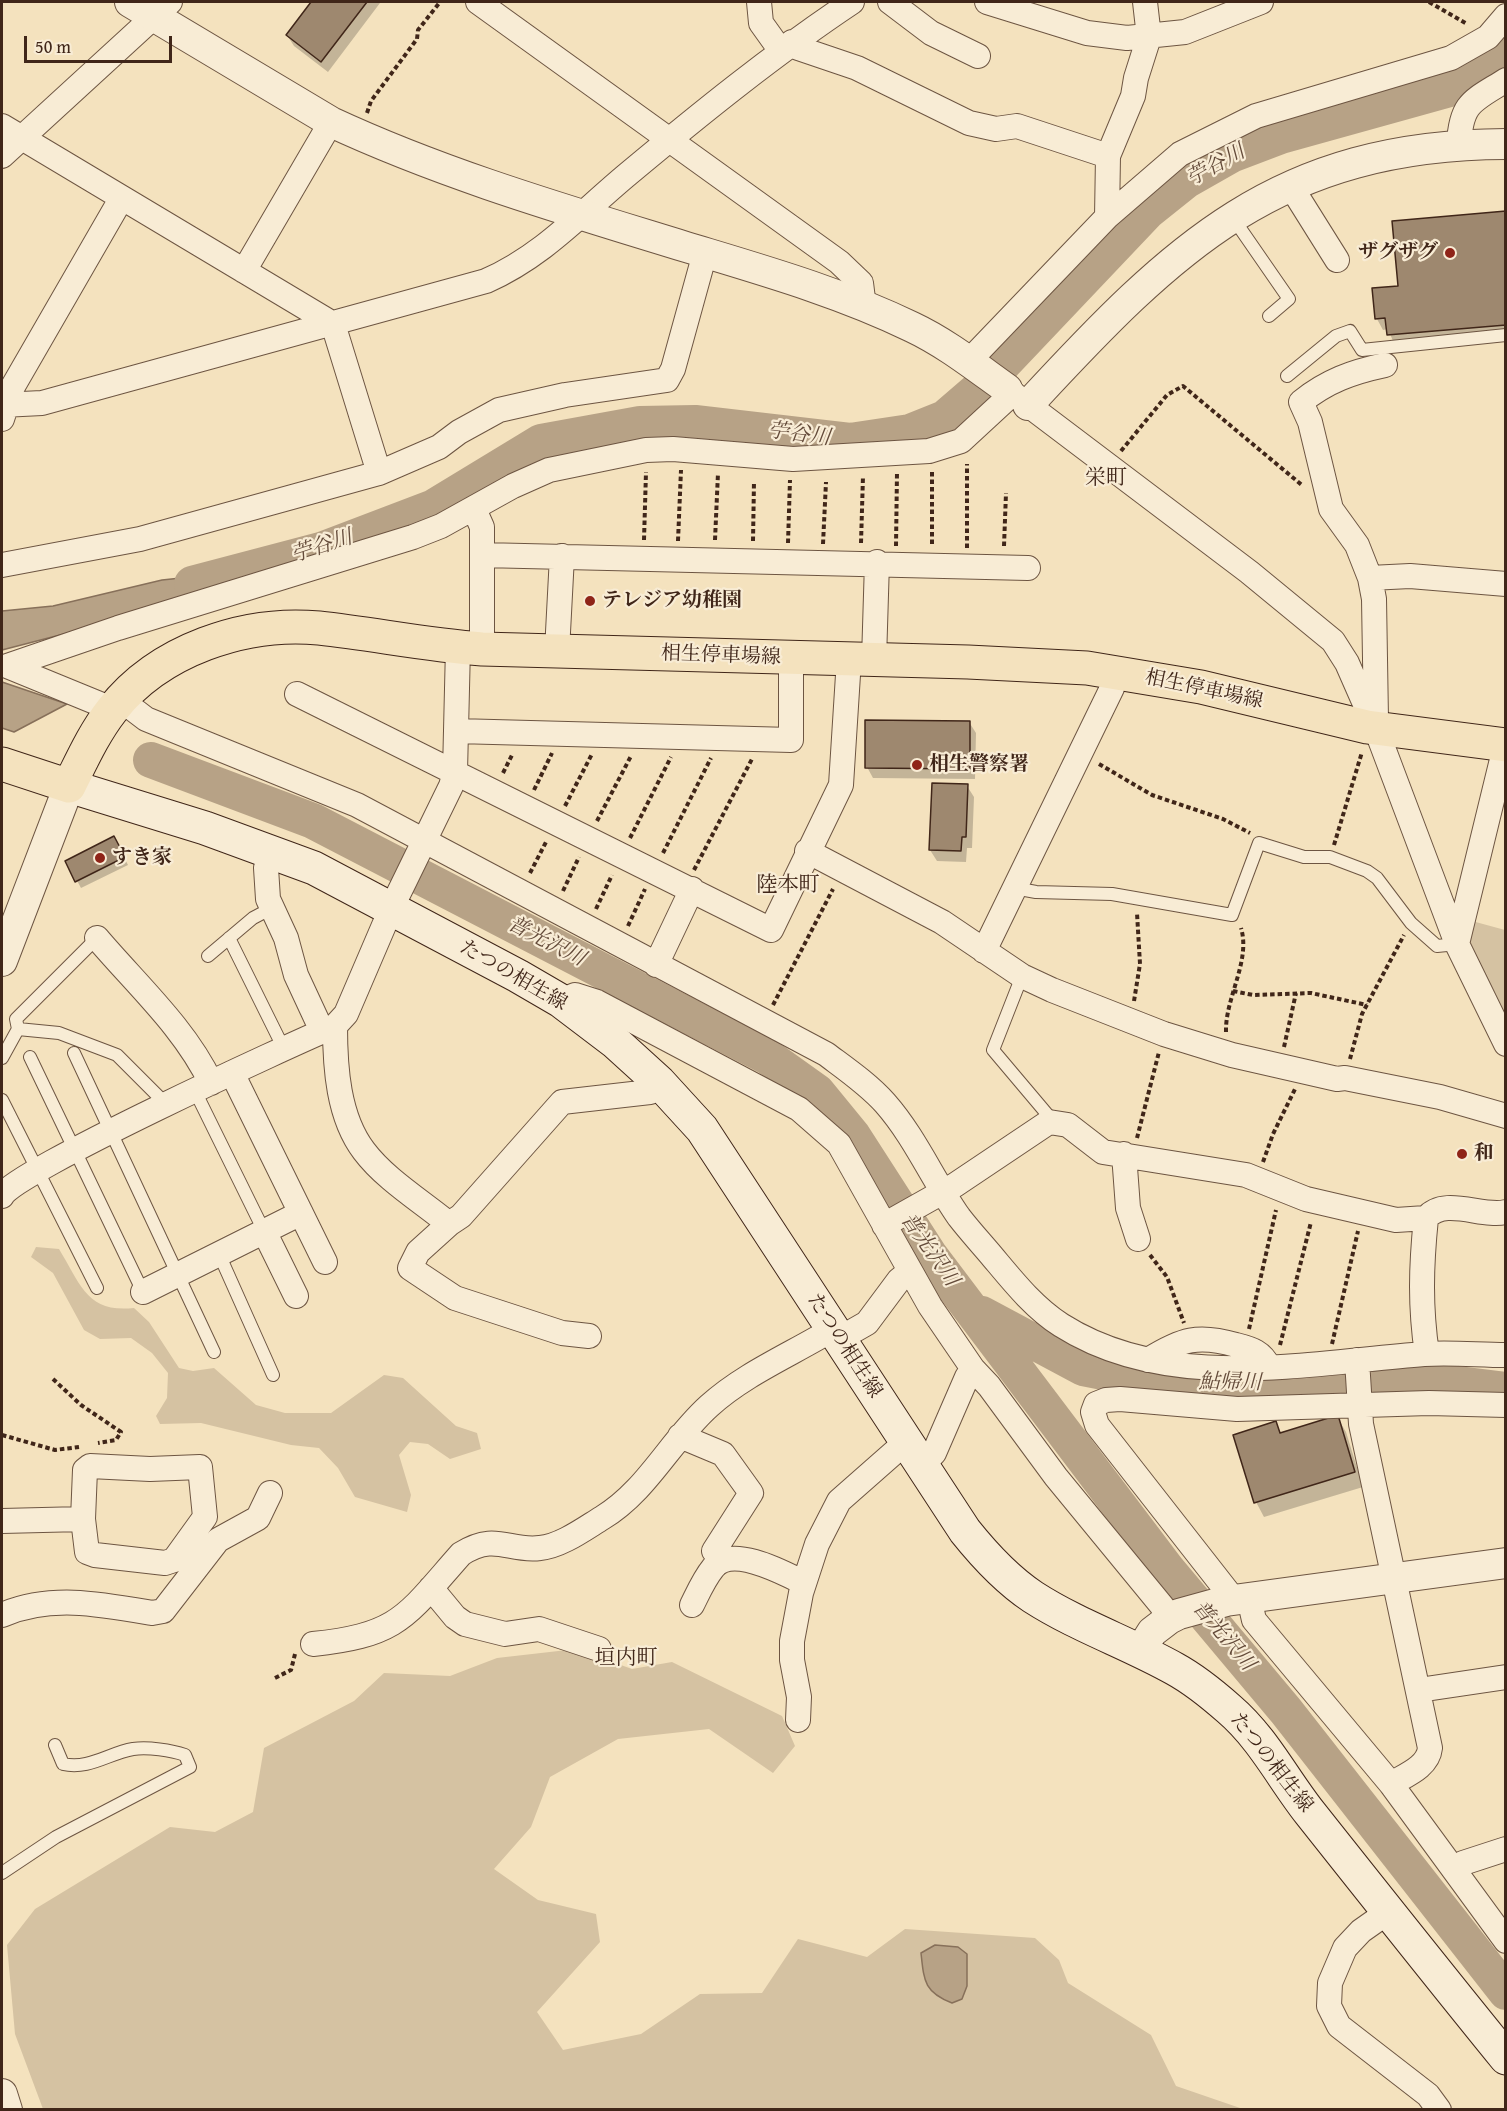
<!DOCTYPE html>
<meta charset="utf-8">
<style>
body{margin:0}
#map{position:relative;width:1507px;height:2111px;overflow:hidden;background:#f4e2be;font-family:"Gentium Book Plus",serif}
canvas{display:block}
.frame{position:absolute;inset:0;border:3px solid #402619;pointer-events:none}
.scale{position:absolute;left:24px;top:36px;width:148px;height:27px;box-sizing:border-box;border:3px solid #402619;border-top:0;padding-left:8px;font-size:18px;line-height:21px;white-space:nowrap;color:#402619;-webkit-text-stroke:4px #f8ecd5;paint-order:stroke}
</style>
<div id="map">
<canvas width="1507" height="2111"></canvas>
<div class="frame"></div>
<div class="scale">50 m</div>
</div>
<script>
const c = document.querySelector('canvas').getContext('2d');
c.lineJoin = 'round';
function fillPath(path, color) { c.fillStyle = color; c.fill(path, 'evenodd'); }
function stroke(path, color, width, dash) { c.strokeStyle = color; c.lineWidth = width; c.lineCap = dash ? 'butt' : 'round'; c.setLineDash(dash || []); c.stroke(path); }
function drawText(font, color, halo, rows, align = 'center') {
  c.font = font + ' "Gentium Book Plus","Noto Serif JP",serif'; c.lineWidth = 4.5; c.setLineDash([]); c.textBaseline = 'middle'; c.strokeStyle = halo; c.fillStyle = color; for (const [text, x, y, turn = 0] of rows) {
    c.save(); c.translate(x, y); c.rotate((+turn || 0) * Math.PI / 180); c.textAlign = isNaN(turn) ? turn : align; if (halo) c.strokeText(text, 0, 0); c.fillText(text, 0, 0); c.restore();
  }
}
const green = new Path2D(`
 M1472,921L1505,930V1030L1470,946Z
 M36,1247L59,1249C81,1285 87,1313 134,1308L149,1322L179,1368L193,1371L214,1368L256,1405L285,1413H331L384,1375L403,1378L456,1426L477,1433L481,1449L450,1459L428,1444L410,1442L399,1455L411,1495L407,1512L355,1497L338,1468L319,1448L291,1445L201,1423L160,1424L156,1416L167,1398L168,1373L152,1353L131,1338L100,1339L84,1330L53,1273L31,1257Z
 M576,1649L632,1669L672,1662L782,1716L795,1746L773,1773L709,1729L618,1739L550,1777L531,1827L494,1869L538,1900L596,1914L600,1942L537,2012L563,2050L641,2034L700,1994L762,1993L798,1939L867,1957L905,1929L1035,1938L1059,1960L1068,1983L1151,2035L1176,2086L1243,2109H43L15,2034L7,1945L35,1909L170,1827L215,1832L253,1812L264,1748L354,1701L384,1673L450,1676L497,1658Z`);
const water = new Path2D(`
 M285,567L87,628L2,650V611L53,606L162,580Z
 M2,682L67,704L14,732L2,728Z
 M935,1945L958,1947L967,1954V1986L962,1999L952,2003C924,1992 924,1981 921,1953Z`);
const shadow = new Path2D(`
 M313,2L380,3L328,72L294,46L287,35Z
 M1506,212V336L1395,346L1388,329L1383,330L1377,319Z
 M969,722L976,733L975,779L873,778L867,767Z
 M967,786L974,797L972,848H967L966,862L937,861L930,850Z
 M114,838L128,865L81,888L67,862Z
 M1337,1417L1346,1432L1363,1487L1264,1517L1256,1502L1275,1423L1282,1434Z`);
const river = new Path2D(`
 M192,584L321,550L434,507L541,442L640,424L695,423L850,441L910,432L945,418L981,387L1147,212L1187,180L1231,155L1281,136L1450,89L1489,70L1506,54
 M151,760L313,821L768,1057L817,1092L853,1136L929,1254L1167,1569L1286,1711L1506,1992
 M982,1314L1083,1368L1144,1380L1231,1385L1434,1381L1506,1390`);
const building = new Path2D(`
 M311,2H367L321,62L286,35Z
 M1506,211V325L1387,335L1385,318L1375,319L1372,288L1398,286L1392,221Z
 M865,720L970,721V769L865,768Z
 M932,783L968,784L966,837H962L961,851L929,850Z
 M114,836L125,857L75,882L65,861Z
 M1338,1415L1355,1472L1254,1503L1233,1435L1276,1421L1280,1433Z`);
const path = new Path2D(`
 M1429,2L1467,24
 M367,113L371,101L417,39L418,30L440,2
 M1121,451L1167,395L1183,386L1303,486
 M932,472V546
 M644,540L646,472
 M715,540L718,473
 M678,541L681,470
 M753,541L754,481
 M788,543L790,480
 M861,543L863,476
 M823,544L826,482
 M896,546L897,472
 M1004,546L1006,493
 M967,548V464
 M1099,764L1152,795L1223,819L1250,833
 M503,773L513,753
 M534,790L552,753
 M565,806L592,754
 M597,821L631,756
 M630,838L671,757
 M1334,845L1362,752
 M663,853L711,758
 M694,870L752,759
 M530,873L546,842
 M563,891L579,857
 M596,909L612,875
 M628,926L645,889
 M1233,991L1253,995L1311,993L1367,1005
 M1134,1001L1140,964L1137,913
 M773,1005L833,889
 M1226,1032C1225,998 1251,961 1241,928
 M1284,1047L1296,993
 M1350,1059L1362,1014L1404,935
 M1137,1138L1159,1052
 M1263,1162L1273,1134L1295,1089
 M1150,1255L1167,1277L1184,1323
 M1249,1329L1276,1210
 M1332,1344L1358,1231
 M1280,1345L1311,1222
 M53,1379L81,1405L121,1432L116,1440L98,1443
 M2,1435L55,1450L79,1447
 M275,1678L291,1670L295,1654`);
const service = new Path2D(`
 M1233,218L1289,299L1269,316
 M1287,376L1336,336L1350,331L1362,350L1506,335
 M1014,888L1036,892L1112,894L1232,915L1259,843L1304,857H1330L1367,871L1377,878L1411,923L1437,946L1457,944
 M229,938L284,1049
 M208,956L253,918L272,908
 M1022,976L993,1050L1047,1114L1049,1122
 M18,1029L16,1019L97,938
 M74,1053L214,1352
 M30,1057L143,1292
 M2,1058L18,1029L59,1033L117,1055L161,1099L164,1106
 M195,1091L264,1231
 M2,1100L97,1288
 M219,1254L273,1375
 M2,1873L56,1837L190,1767L185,1755C171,1750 148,1747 133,1749C109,1753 89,1770 63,1764L55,1745`);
const minor = new Path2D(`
 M478,2L839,262L861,283L864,307
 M759,2L761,23L781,51
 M890,2L931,33L978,56
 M987,2L1087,33L1127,38L1185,32L1261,2
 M792,42L798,48L857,68L969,123L996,129L1017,126L1108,156
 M2,126L333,324L379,473
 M1459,144C1461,102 1473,101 1506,80
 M2,156L170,2
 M1290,185L1337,260
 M1107,217L1108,156L1133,96L1136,78L1149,37L1145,2
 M244,271L331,122
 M968,362L1107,217L1180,154L1256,116L1451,58L1488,37L1506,16
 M1015,395L1249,572L1333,641L1347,663L1376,729L1457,944L1506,1044
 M2,405L42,403L486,281C543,256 581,213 628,174C700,114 774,54 852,2
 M2,419L12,388L121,199
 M474,509L482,527V649
 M482,555L1028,568
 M2,565L140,539L379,473L439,447L459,432L499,410L565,395L667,380L673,369L705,253
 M1370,578L1357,545L1331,509L1310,422L1301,402C1327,381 1352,372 1385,365
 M557,651L562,556
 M874,660L877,562
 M297,694L771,930L841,785L849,659
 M121,700L146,719L357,805L826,1054C846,1069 868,1084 885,1103C915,1137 933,1180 959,1217C969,1230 980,1242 991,1255C1012,1280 1033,1307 1061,1325C1168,1393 1306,1363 1424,1354C1451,1352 1479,1355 1506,1355
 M112,709L7,666L118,628L413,537L441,526L513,486L549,470L646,450L673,449L793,459L929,451L961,441L1013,393
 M1376,719L1374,599L1370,578L1410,576L1506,584
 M456,731L791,740V658
 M807,851L942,922L1022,976L1052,990L1164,1034L1232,1055L1337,1079L1345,1078L1440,1097L1506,1116
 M270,852L266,868L268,899L286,938L296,975L322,1031
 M97,938C136,984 185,1028 211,1083
 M1457,944L1506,743
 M984,951L1112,688L1115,672
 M656,965L692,889
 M561,1001L575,995L597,1002L799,1109L839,1144L930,1306L973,1369L989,1386L1056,1477L1162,1606L1169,1619
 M335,1026C335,1067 338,1117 364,1151C385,1179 421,1201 449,1224L461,1216L562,1102L650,1092L659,1082
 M232,1073L325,1262
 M1124,1154L1128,1208L1138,1239
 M2,1196C11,1173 294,1043 335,1026L346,1014L391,909L451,786L455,772L458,647
 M449,1224L418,1252L410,1268L455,1298L562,1333L589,1336
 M884,1225L955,1185L1049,1122L1068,1125L1103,1152L1246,1175L1306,1199L1396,1220L1426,1218
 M264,1231L296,1296
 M143,1292L301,1213
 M839,1339L867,1323L899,1280L910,1271
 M1427,1354C1420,1306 1421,1267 1426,1218C1445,1196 1482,1218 1506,1212
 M1148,1360C1182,1339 1198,1334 1236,1345C1252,1349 1262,1352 1269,1367
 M1357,1360L1361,1424L1430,1748C1428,1767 1406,1775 1391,1784
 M680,1436L723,1454L751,1493L714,1551
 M922,1465L934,1453L967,1377L973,1369
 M2,1521L83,1519L85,1470L90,1466L150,1469L200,1467L205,1517L174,1560L165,1563L95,1555L87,1552L83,1519
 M431,1588L455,1617L465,1624L505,1634L539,1629L599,1649
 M1249,1598L1254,1620L1391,1784L1506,1941
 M1234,1600L1097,1425L1093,1412L1096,1404L1106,1400L1120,1399L1237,1409L1429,1403L1506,1405
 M692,1605C698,1593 704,1579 713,1568C731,1544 784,1573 804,1583
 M2,1615C50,1594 101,1604 152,1613L163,1611L218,1540L258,1518L270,1493
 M313,1644C400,1635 406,1616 461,1554C496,1532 508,1552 540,1548C561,1546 584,1529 602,1518C647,1491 670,1441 709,1406C744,1374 792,1354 833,1329
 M1419,1690L1506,1677
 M798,1720L799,1697L792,1660V1641L801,1593L817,1544L839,1501L906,1442
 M1455,1869L1463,1863L1506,1849
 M1388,1912L1361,1931L1345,1948L1330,1983L1329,2006L1339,2026L1428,2095L1439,2110`);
const tertiary = new Path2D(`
 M130,2L331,122C445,175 566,210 686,247C762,270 840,292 912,327C946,343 976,367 1007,389
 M1028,405C1174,247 1277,145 1506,144
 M2,961L69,786
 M1140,1651L1152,1632L1169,1619L1179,1614L1226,1601L1506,1563
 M2,2094L7,2110`);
const secondary = new Path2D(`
 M69,786L205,828L314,868L518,976L561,1001L615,1042L659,1082L702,1129L965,1531C985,1556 1006,1579 1033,1597C1078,1626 1129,1643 1175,1669C1195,1680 1212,1694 1229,1709C1263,1738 1283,1779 1310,1813C1375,1895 1440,1977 1506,2058`);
const primary = new Path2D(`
 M2,764L69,786C82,760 94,733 112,710C159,650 244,621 319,628C374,634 427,645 482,649L968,662L1087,668L1201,687L1367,727L1506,745`);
const markers = [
 [1450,253,6,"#8f2418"],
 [590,601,6,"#8f2418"],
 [917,765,6,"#8f2418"],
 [100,858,6,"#8f2418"],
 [1462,1154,6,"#8f2418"]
];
const poiNames = [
 ["ザグザグ",1438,253,"right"],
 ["テレジア幼稚園",602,601],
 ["相生警察署",929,765],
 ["すき家",112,858],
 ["和",1474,1154]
];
const streetNames = [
 ["相生停車場線",721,656,2],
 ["相生停車場線",1204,690,12],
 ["たつの相生線",513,976,30],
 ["たつの相生線",844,1346,57],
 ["たつの相生線",1271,1763,52]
];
const waterNames = [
 ["苧谷川",1216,166,-29],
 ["苧谷川",799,435,7],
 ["苧谷川",322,547,-18],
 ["普光沢川",546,942,27],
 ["普光沢川",929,1250,55],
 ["鮎帰川",1230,1383,1],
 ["普光沢川",1223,1636,50]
];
const neighbourhoodNames = [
 ["栄町",1106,479],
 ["陸本町",788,886],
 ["垣内町",626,1659]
];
fillPath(green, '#d5c2a2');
fillPath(water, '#b7a286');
stroke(water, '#87705a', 1.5);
fillPath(shadow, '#0003');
stroke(river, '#b7a286', 36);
fillPath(building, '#9e886f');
stroke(building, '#402619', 1.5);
stroke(service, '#6d5542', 14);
stroke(minor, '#6d5542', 26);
stroke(tertiary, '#6d5542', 32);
stroke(secondary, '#402619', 35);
stroke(primary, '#402619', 35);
stroke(path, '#402619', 4, [4.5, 3]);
stroke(service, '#f8ecd5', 12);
stroke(minor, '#f8ecd5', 24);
stroke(tertiary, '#f8ecd5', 30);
stroke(secondary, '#f8ecd5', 33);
stroke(primary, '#f4e2be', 33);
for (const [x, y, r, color] of markers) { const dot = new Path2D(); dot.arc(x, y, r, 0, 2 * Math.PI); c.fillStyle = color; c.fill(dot); stroke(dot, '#f8ecd5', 2); }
drawText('bold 20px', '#402619', '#f8ecd5', poiNames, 'left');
drawText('20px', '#402619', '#f8ecd5', streetNames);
drawText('italic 21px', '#644b3a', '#f8ecd5', waterNames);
drawText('21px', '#402619', '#f8ecd5', neighbourhoodNames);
</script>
